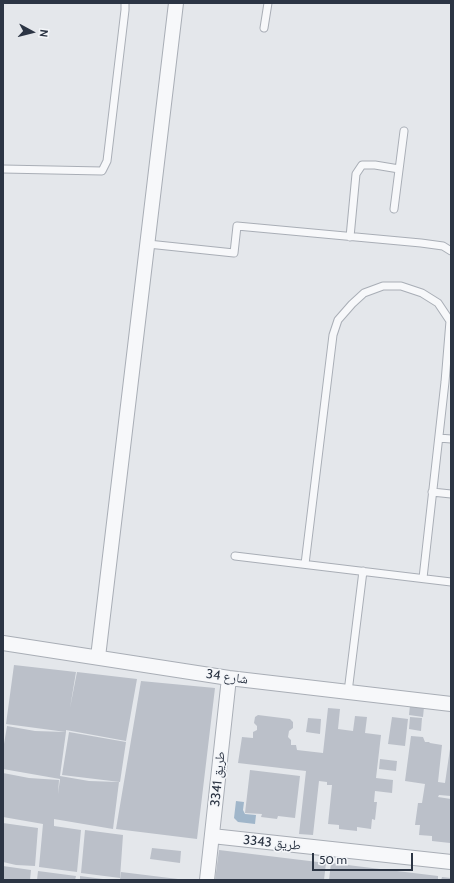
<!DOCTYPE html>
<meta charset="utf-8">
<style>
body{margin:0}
#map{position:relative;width:454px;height:883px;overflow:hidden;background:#e4e7eb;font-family:Cabin,sans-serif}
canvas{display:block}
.frame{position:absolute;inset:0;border:4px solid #2c3544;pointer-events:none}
.north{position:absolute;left:12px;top:12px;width:40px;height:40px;-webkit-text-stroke:3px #f4f6f9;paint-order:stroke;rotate:97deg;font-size:11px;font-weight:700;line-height:16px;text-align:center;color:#2c3544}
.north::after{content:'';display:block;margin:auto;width:14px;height:18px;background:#2c3544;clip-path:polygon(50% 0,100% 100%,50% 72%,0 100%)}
.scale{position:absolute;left:312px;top:853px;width:101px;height:18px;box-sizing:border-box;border:2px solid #2c3544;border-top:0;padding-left:5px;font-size:12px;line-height:14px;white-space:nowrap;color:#2c3544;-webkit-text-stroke:3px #f4f6f9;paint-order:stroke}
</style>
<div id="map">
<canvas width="454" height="883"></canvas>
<div class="frame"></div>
<div class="north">N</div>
<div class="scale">50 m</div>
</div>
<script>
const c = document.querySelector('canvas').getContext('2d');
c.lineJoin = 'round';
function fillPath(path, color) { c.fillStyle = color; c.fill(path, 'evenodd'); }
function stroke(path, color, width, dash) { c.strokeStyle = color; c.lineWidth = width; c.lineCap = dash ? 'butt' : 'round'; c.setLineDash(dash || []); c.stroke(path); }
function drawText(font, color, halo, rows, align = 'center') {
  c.font = font + ' Cabin,"Noto Naskh Arabic",sans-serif'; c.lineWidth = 3.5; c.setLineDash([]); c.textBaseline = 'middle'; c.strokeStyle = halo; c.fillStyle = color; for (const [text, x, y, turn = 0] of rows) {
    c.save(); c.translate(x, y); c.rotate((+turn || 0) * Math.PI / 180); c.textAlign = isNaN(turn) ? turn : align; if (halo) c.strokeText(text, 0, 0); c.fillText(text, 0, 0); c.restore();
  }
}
const water = new Path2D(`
 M236,801L244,802L243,810L245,814L256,815L255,824L238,822L234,818Z`);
const building = new Path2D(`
 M14,665L76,672L70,708L77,672L137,679L126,741L66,730V732L6,724Z
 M141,681L215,688L197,839L116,829Z
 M410,705L424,707L423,717L409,715Z
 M328,708L340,709L338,729L353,731L355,716L367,717L365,733L381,735L376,778L393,780L392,793L375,791L374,802H377L375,820L372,819L371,829L357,827V831L339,829V825L328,824L332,785H327V782L319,781L313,835L299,834L306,771L238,763L242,737L253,738V732L257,730V726L254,723L255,717L258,715L290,719L293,722V728L289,731L288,737L291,740V745H296L297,750L323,753Z
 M392,717L408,719L405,746L388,744Z
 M410,717L422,718L421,731L409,729Z
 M308,718L321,719L320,734L306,732Z
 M7,726L35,731L66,732L60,776L89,781L119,782L113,829L54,819V826L81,830L77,872L39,867L43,824L3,817V773L29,778L59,780L58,794L60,779L3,769V750Z
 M69,732L126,742L120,782L62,775Z
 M411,736L423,737L425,742H429L430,743L442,745L438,782L445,783L451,742V796L439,795L438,797L451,799V838L450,843L432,841V836L419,835L420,825H415L418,803H422L425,784L405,781Z
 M380,759L397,761L396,771L379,769Z
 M250,770L300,776L295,818L278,816L277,819L261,817L262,814L245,813Z
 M3,823L38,828L35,866L16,865L3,862Z
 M85,830L123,835L120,878L81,873Z
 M152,848L181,851L180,863L150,859Z
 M219,850L326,863L324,880H215Z
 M331,863L438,876V880H329Z
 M3,866L31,870L30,880H3Z
 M38,871L76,876L75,880H37Z
 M121,872L178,879V880H120Z
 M80,876L103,879L102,880H80Z
 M442,877L451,878V880H441Z`);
const service = new Path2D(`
 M264,28L268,3
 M3,169L102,171L107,161L125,10V3
 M394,209L404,131
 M350,237L356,174L362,165H375L399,169
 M148,244L234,253L237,226L421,243L443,246L451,251
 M439,438L451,439
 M432,492L451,494
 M235,556L451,582
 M305,564L333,335L338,320L352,304L364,293L383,286H401L422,293L438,303L450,321L445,382L423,578
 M348,692L363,571`);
const minor = new Path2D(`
 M3,643L229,678L451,704
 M98,657L176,3
 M212,836L451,862
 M207,880L229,678`);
const streetNames = [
 ["شارع 34",227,677,8],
 ["طريق 3341",218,779,-84],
 ["طريق 3343",272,843,6]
];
fillPath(water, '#a0b6ca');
fillPath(building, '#bbc0c9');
stroke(service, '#a9aeb6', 9);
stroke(minor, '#a9aeb6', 16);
stroke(service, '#f7f8fa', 7);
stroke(minor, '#f7f8fa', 14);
drawText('13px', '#2c3544', '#f4f6f9', streetNames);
</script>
